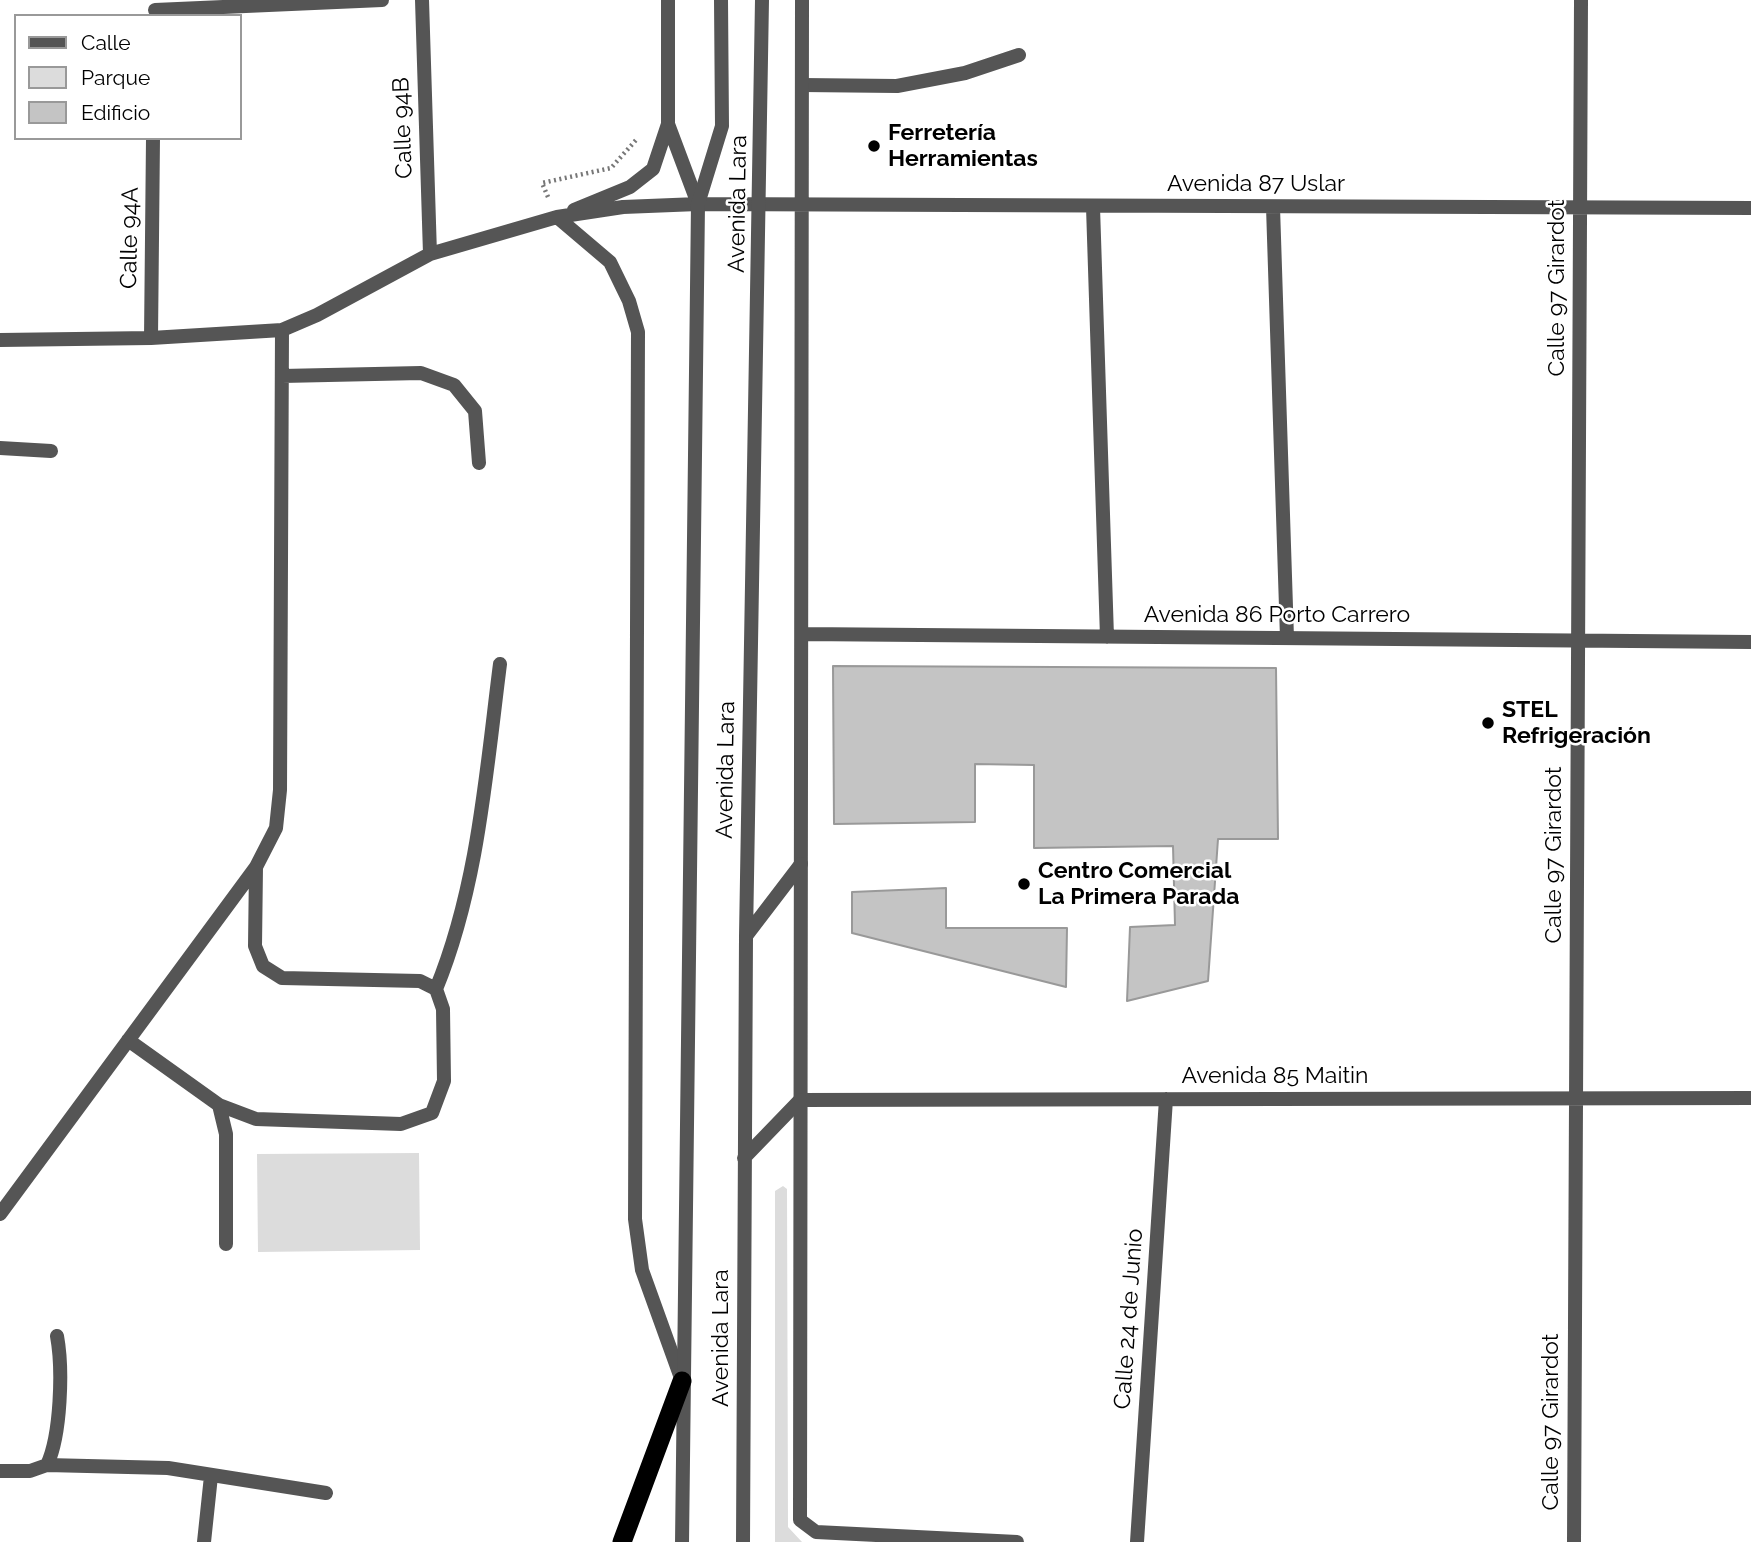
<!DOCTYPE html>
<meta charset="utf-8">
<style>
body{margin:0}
#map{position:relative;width:1751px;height:1542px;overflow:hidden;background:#fff;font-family:Raleway,sans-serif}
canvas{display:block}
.legend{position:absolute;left:14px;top:14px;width:228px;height:126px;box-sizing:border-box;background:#fff;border:2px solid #999;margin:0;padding:9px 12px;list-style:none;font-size:21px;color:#000}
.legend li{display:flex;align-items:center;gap:14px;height:35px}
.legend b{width:35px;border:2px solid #999}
</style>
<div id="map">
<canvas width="1751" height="1542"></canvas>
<ul class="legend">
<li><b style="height:9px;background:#555"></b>Calle</li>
<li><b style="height:19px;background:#dcdcdc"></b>Parque</li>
<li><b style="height:19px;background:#c4c4c4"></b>Edificio</li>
</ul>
</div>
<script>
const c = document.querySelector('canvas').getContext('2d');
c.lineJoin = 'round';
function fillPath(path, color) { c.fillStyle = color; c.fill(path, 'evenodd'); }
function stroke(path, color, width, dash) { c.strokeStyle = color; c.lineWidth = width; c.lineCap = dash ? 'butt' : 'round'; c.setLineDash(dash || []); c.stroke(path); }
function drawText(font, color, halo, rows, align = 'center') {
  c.font = font + ' Raleway,sans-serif'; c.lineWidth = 5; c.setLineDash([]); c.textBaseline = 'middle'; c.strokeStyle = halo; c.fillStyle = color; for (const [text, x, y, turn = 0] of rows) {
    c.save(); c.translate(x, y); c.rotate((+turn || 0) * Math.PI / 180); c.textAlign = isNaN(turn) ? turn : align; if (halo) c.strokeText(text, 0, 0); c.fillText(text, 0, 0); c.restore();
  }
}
const green = new Path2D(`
 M419,1153L420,1250L258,1252L257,1154Z
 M783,1186L787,1189L788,1527L802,1542H775V1191Z`);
const building = new Path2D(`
 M833,666L1276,668L1278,839H1218L1208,981L1127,1001L1130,927L1175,925L1173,846L1034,848V765L975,764V822L834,824Z
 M946,888V928H1067L1066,987L852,933V892Z`);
const path = new Path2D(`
 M548,197L542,183L611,168L636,140`);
const service = new Path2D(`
 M802,85L897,86L965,73L1019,55
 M0,448L51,451`);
const minor = new Path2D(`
 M422,0L430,254
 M668,0V124L698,204
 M802,0L800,1520L816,1532L1017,1542
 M155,10L382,0
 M1093,207L1107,637
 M1273,207L1287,638
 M574,210L630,187L653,169L668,124
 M557,217L610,262L629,301L638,332L635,1219L642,1270L682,1381
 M151,338L153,138
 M0,340L151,338L282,330L317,315L430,254L557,217L623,207L698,204L1751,208
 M282,376L421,373L454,385L475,411L479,463
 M802,634L1751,642
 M436,989C478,887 486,773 500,664
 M128,1040L219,1105L256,1119L401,1124L432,1113L444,1081L443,1009L436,989L420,981L282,978L263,966L255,946L256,867
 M800,1100L1751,1098
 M219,1105L226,1134V1244
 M0,1214L256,867L276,828L280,790L282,330
 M47,1465C61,1435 63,1369 57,1336
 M0,1471H30L47,1465L168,1468L326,1493
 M204,1542L211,1476
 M1137,1542L1166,1099
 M1574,1542L1581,0`);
const tertiary = new Path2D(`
 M746,936L801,864
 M744,1158L800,1100
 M682,1542L698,204L722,126L721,0
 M743,1542L746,936L762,0`);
const trunk = new Path2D(`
 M622,1542L682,1381`);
const markers = [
 [874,146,7,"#000"],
 [1488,723,7,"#000"],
 [1024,884,7,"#000"]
];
const streetNames = [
 ["Calle 94B",403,128,-92],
 ["Avenida 87 Uslar",1256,184],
 ["Avenida Lara",738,204,-89],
 ["Calle 94A",130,238,-89],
 ["Calle 97 Girardot",1557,288,-90],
 ["Avenida 86 Porto Carrero",1277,615],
 ["Avenida Lara",726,770,-89],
 ["Calle 97 Girardot",1554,855,-90],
 ["Avenida 85 Maitin",1275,1076],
 ["Calle 24 de Junio",1129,1319,-86],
 ["Avenida Lara",721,1338,-90],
 ["Calle 97 Girardot",1551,1422,-90]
];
const poiNames = [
 ["Ferretería",888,133],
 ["Herramientas",888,159],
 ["STEL",1502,710],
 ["Refrigeración",1502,736],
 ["Centro Comercial",1038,871],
 ["La Primera Parada",1038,897]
];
fillPath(green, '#dcdcdc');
fillPath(building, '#c4c4c4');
stroke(building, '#999', 2);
stroke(path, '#777', 4.5, [2, 3.5]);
stroke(service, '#555', 14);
stroke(minor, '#555', 14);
stroke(tertiary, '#555', 14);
stroke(trunk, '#000', 19);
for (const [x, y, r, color] of markers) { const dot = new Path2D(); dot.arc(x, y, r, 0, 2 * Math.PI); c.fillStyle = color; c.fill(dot); stroke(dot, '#fff', 2.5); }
drawText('23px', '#000', '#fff', streetNames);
drawText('bold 23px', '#000', '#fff', poiNames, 'left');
</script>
